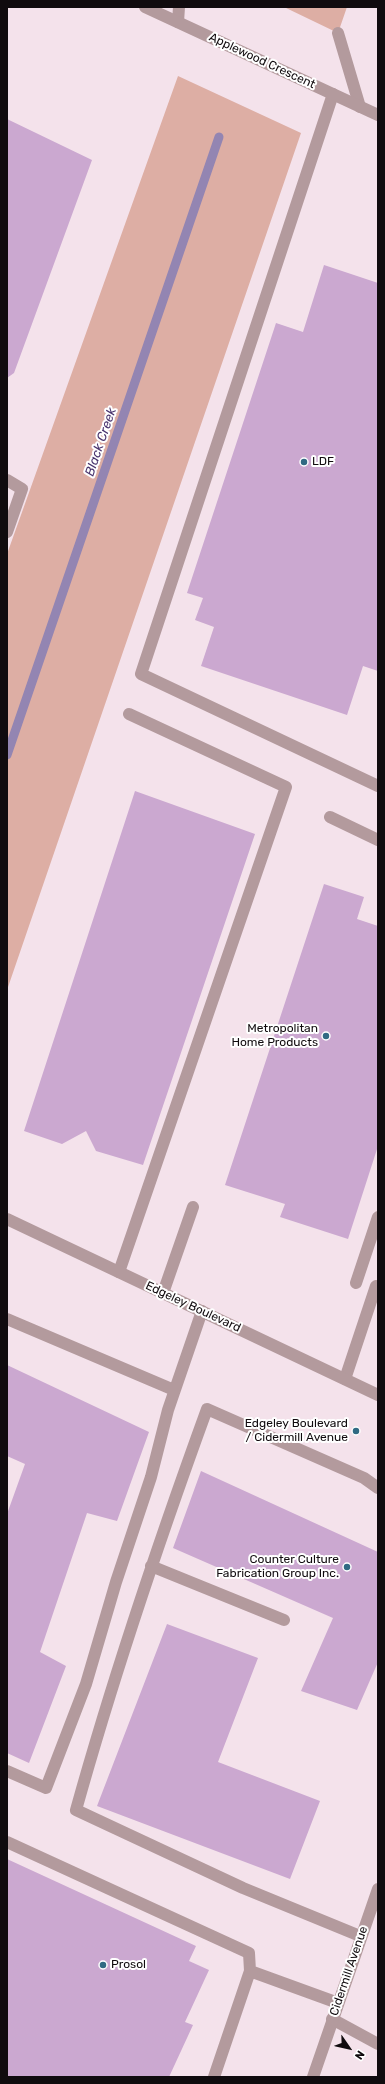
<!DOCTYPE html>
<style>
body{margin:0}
#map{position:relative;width:385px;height:2084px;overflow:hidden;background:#f4e2eb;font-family:Rubik,sans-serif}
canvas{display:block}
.frame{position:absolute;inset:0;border:8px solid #100b0e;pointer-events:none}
.north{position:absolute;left:329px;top:2028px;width:40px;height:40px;-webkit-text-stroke:3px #fff;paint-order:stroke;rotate:124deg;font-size:11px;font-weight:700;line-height:16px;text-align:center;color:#100b0e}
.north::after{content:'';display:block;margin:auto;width:14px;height:18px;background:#100b0e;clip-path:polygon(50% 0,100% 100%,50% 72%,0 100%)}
</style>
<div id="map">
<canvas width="385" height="2084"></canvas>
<div class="frame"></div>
<div class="north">N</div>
</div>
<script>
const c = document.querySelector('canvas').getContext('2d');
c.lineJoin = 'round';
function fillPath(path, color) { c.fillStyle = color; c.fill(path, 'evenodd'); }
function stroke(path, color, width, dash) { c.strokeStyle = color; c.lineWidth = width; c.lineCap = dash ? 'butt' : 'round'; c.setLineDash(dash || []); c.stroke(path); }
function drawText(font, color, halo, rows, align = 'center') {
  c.font = font + ' Rubik,sans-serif'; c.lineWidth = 4; c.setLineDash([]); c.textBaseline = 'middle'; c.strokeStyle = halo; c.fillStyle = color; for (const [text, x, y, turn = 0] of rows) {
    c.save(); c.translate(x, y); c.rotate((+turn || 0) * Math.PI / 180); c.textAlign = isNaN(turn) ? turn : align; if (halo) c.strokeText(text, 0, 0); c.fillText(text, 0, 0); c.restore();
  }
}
const green = new Path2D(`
 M284,7H347L338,33Z
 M178,76L301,133L7,990V554Z`);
const stream = new Path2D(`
 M7,755L219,137`);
const building = new Path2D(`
 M7,119L92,160L14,373L7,378Z
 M324,265L378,283V671L363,666L347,715L201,666L214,627L195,620L203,598L187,593L276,323L303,332Z
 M135,791L255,834L143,1165L96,1151L86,1131L62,1144L24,1131Z
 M324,884L364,897L357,919L378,926V1146L348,1239L280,1217L285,1204L225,1185Z
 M7,1365L149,1432L117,1521L87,1513L40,1652L66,1666L29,1763L7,1753V1514L25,1464L7,1456Z
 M201,1471L378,1552V1662L357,1710L301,1691L333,1618L173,1548Z
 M167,1624L258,1658L218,1762L320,1801L290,1879L97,1806Z
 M7,1859L196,1946L189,1961L209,1970L185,2022L193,2025L169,2077H7Z`);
const service = new Path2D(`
 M178,22L179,7
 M338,33L360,107
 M333,94L141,674L378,786
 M7,480L22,489L7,532
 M330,817L378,840
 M119,1272L286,787L129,714
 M356,1283L378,1217
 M163,1293L193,1207
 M7,1319L174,1390
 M345,1379L376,1286
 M151,1566L284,1620
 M7,1771L46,1788L86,1684L116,1582L151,1477L168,1410L202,1311
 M7,1842L249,1953L250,1971L214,2077
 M360,1936L243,1888L76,1810C114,1674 159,1541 207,1409L364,1478L378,1488
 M250,1971L338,2003
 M332,2019L378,2044`);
const minor = new Path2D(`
 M145,7L378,115
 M313,2077L378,1889`);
const tertiary = new Path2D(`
 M7,1219L378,1395`);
const markers = [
 [304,462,4,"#306a83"],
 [326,1036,4,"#306a83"],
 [356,1431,4,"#306a83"],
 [347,1567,4,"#306a83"],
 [103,1965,4,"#306a83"]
];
const streetNames = [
 ["Applewood Crescent",262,61,25],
 ["Edgeley Boulevard",193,1307,25],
 ["Cidermill Avenue",349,1971,-71]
];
const poiNames = [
 ["LDF",312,462,"left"],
 ["Metropolitan",318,1029],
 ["Home Products",318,1043],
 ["Edgeley Boulevard",348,1424],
 ["/ Cidermill Avenue",348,1438],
 ["Counter Culture",339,1560],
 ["Fabrication Group Inc.",339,1574],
 ["Prosol",111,1965,"left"]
];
const waterNames = [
 ["Black Creek",101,442,-71]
];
fillPath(green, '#ddaea4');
stroke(stream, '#9385b2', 9);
fillPath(building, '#cba8d0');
stroke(service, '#b39a9d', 12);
stroke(minor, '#b39a9d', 12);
stroke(tertiary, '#b39a9d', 12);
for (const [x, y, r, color] of markers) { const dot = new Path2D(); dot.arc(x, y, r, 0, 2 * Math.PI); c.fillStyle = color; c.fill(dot); stroke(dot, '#fff', 1.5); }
drawText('12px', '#100b0e', '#fff', streetNames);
drawText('12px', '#100b0e', '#fff', poiNames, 'right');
drawText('italic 13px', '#49346e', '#fff', waterNames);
</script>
